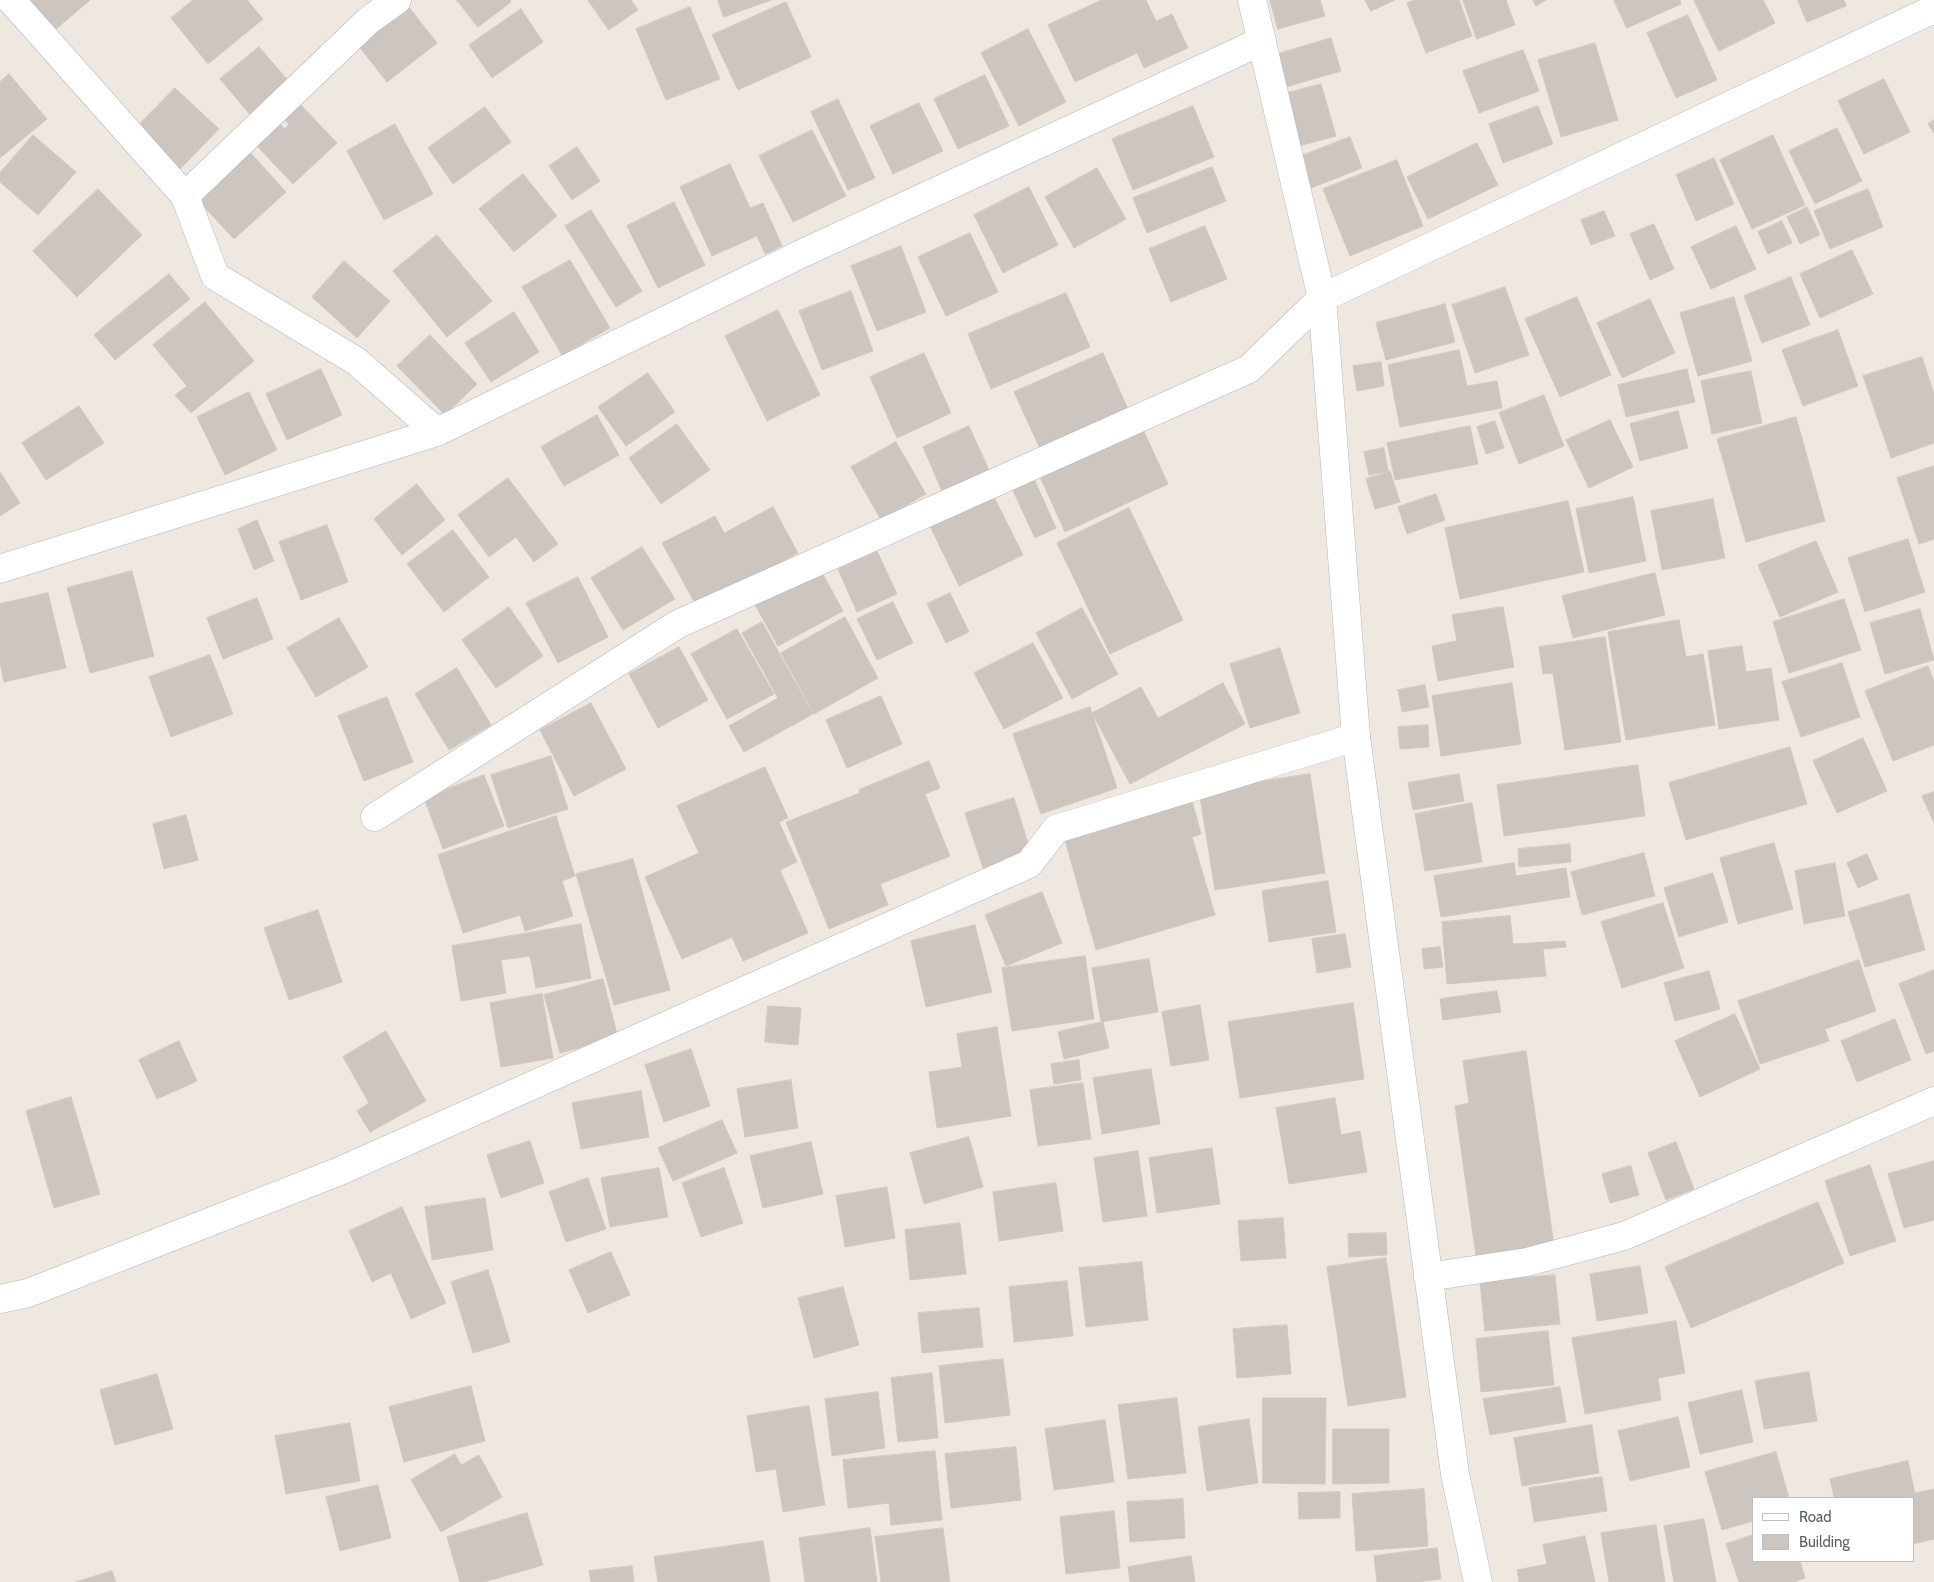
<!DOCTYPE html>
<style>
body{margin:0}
#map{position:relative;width:1934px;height:1582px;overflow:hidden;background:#efe8e1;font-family:Cabin,sans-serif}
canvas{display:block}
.legend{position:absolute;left:1752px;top:1497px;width:162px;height:65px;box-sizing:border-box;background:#fff;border:1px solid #bdc0c1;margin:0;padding:6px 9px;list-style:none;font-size:15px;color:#5a6164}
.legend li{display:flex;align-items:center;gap:10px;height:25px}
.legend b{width:25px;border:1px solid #bdc0c1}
</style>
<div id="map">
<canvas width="1934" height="1582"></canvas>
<ul class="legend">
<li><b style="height:6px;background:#fff"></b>Road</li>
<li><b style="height:14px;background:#ccc5c0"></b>Building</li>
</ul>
</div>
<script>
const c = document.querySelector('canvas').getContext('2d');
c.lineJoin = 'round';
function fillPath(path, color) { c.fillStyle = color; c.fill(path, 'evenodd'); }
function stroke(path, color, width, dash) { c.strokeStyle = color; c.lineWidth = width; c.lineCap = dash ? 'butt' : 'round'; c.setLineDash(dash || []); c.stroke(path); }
const building = new Path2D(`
 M29,0H90L55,30Z
 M193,0H247L263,19L208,64L171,18Z
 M457,0H510L511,2L478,27Z
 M588,0H631L638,10L609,30Z
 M718,0H771L724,17Z
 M1102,0H1146L1156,21L1172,14L1188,48L1144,68L1137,53L1075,82L1048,25Z
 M1270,0H1320L1325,16L1278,29Z
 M1365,0H1395L1371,11Z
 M1414,0H1459L1472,36L1426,53L1407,3Z
 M1463,0H1506L1515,25L1477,39Z
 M1533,0H1546L1536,6Z
 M1614,0H1680L1681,4L1627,28Z
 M1694,0H1763L1775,23L1719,51Z
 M1798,0H1844L1846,6L1807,22Z
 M404,1L437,43L387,82L354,40Z
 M786,2L811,57L738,90L712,35Z
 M690,7L720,79L666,100L636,29Z
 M521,9L543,42L492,78L469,45Z
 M1688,15L1717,80L1676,98L1647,33Z
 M1028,29L1066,102L1019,126L981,53Z
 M1331,38L1341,71L1279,89L1268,57Z
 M1595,43L1618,120L1561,137L1538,60Z
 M259,47L292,85L253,118L220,79Z
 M1523,50L1539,91L1479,113L1463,71Z
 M9,74L47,119L0,158V82Z
 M985,75L1009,126L958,149L934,99Z
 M1884,79L1910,132L1864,154L1838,101Z
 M1321,84L1336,136L1299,146L1284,94Z
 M175,88L219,129L178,171L135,129Z
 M838,99L875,178L848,190L811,112Z
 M919,103L943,151L893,174L870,126Z
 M300,104L337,143L293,184L255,144L278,122L285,129L289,124L284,119Z
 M1193,106L1214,157L1133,190L1112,139Z
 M1538,106L1553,144L1503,163L1489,124Z
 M485,107L511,142L453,184L428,148Z
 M1934,120V133L1928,124Z
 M395,124L433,194L384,220L347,151Z
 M1837,128L1862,181L1815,204L1789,151Z
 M812,130L846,196L793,222L759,156Z
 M33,135L76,172L38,215L0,182V173Z
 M1773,135L1805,205L1752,229L1720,160Z
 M1350,137L1362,168L1306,190L1294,159Z
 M1477,143L1498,185L1428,219L1407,177Z
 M577,147L600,181L572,200L549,166Z
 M246,148L286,192L234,239L194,196Z
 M1714,158L1734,204L1696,221L1676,175Z
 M1397,160L1423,226L1350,256L1323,189Z
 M730,164L750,208L763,203L782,246L765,254L757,236L712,256L680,187Z
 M1212,167L1226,201L1147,233L1133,198Z
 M1097,168L1126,219L1074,248L1045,197Z
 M523,174L557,216L514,252L479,209Z
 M1029,187L1058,245L1003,273L974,215Z
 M98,189L142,235L77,297L33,251Z
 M1868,189L1883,227L1830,249L1814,211Z
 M674,202L705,265L658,288L627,226Z
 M1807,207L1820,235L1800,244L1787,217Z
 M591,210L642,291L616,307L565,226Z
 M1604,211L1615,236L1591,245L1581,220Z
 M1782,221L1792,243L1768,254L1758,232Z
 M1654,224L1674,269L1650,280L1630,234Z
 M1205,226L1227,279L1171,302L1149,249Z
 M1736,226L1756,269L1711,289L1691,247Z
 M970,233L998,292L946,316L918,257Z
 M437,235L492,301L447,337L393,271Z
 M901,246L926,312L877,331L851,266Z
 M1852,250L1873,294L1820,318L1800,274Z
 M570,260L610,328L562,355L522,287Z
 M344,261L390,301L357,338L312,297Z
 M169,274L190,299L115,360L94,335Z
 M1791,277L1810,325L1762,343L1744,296Z
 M1505,287L1529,355L1475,373L1452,305Z
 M851,291L873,351L822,370L799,311Z
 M1066,293L1090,347L991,389L968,334Z
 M1577,297L1611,375L1560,397L1525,319Z
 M1734,297L1752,361L1698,376L1680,313Z
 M1650,299L1675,353L1622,378L1597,323Z
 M205,302L254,361L191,413L175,395L187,386L153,345Z
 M1445,304L1455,342L1386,360L1376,323Z
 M778,310L820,395L767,421L725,336Z
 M514,312L539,352L491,382L465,343Z
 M1838,330L1858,386L1803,406L1782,350Z
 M430,335L477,384L445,415L397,366Z
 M1459,350L1467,386L1497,381L1502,408L1400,427L1388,365Z
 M924,353L951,413L897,438L870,377Z
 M1103,353L1130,414L1042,453L1014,392Z
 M1922,357L1934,394V443L1891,458L1863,376Z
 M1381,362L1384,386L1357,391L1353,366Z
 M321,369L342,415L287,440L266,394Z
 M1687,369L1695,402L1626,417L1618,385Z
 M1751,371L1762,423L1712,434L1701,381Z
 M648,373L675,412L626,446L598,407Z
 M249,392L277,450L225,475L197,417Z
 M1544,395L1564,446L1519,464L1499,413Z
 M79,406L104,443L46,480L22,443Z
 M1678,411L1688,448L1640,461L1630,424Z
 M597,415L619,455L564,486L541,447Z
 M1796,417L1825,521L1746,542L1717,439Z
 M1610,420L1633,467L1589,488L1566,440Z
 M1495,421L1504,448L1486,454L1477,427Z
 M1140,423L1168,484L1065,532L1037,470Z
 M677,424L710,470L661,504L629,458Z
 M969,426L989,470L942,491L923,447Z
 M1470,426L1478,464L1395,480L1387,443Z
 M896,442L926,494L881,520L851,467Z
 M1384,448L1388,471L1369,475L1364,452Z
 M1934,466V539L1919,544L1897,478Z
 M1390,471L1400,502L1375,509L1366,479Z
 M0,472L20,503L0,516Z
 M1031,472L1056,528L1035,538L1009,482Z
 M508,478L558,544L534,562L516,537L489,557L458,515Z
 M417,484L445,520L402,555L374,519Z
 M1436,494L1445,520L1407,534L1398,507Z
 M993,495L1023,555L959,586L930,526Z
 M1633,497L1646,561L1589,573L1576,509Z
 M1713,499L1725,558L1662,570L1651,511Z
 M1568,501L1584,572L1460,599L1445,528Z
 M773,507L798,553L697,607L662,543L715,516L724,533Z
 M1129,508L1183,620L1110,654L1057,543Z
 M257,520L274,561L254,570L238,529Z
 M327,525L348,582L301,600L279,542Z
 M453,530L489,577L444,612L407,564Z
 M1908,539L1925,592L1865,612L1848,558Z
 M1816,541L1838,592L1780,617L1758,565Z
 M642,547L675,599L623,630L591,578Z
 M877,551L897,594L857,612L838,569Z
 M819,567L843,611L778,646L754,603Z
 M132,571L154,656L90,673L67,588Z
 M1655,573L1665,615L1573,638L1562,596Z
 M578,577L608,637L558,663L526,603Z
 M48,593L66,668L4,682L0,663V604Z
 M950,593L969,632L946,643L927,604Z
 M257,598L273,639L223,659L207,618Z
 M1844,599L1861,650L1789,673L1773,622Z
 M893,602L913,643L877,660L857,619Z
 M509,607L543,656L496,688L462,640Z
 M1503,607L1514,667L1438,681L1432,646L1457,641L1452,615Z
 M1082,608L1118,674L1072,699L1036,633Z
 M1920,609L1934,660L1885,674L1870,623Z
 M845,617L878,678L814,714L781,653Z
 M339,618L368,667L316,697L287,648Z
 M1679,620L1686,657L1703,654L1715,725L1626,740L1608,632Z
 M762,622L813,714L744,752L729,726L778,698L742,633Z
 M737,629L774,694L727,719L691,654Z
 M1605,637L1621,742L1565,750L1553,673L1543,674L1539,647Z
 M1033,643L1063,698L1004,729L974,673Z
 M1742,646L1746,672L1771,668L1779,720L1719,729L1708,651Z
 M679,647L708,700L658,728L629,674Z
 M1280,648L1300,713L1250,728L1230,664Z
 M210,655L233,714L171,737L149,677Z
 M1842,663L1860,717L1801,737L1782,682Z
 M1928,666L1934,681V745L1893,761L1865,691Z
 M457,668L491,725L449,750L415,694Z
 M1223,683L1245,724L1130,784L1092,713L1141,687L1158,718Z
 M1512,683L1521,744L1441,756L1432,696Z
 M1425,685L1429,707L1402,712L1398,690Z
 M881,696L902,744L847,768L826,720Z
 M387,697L413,762L364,781L338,716Z
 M591,703L626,769L574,796L540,730Z
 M1090,707L1117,788L1041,814L1013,734Z
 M1428,725L1429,747L1400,749L1398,727Z
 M1863,738L1887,791L1837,813L1813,761Z
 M1790,747L1807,804L1686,840L1669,783Z
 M551,756L568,809L508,828L491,775Z
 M929,761L940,788L925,794L950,856L880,884L888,905L829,929L786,822L860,793L859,790Z
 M1638,765L1645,816L1504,836L1497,785Z
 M765,767L788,818L779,822L797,862L780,870L808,933L743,961L732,937L682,959L645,877L699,853L677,806Z
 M1310,774L1325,873L1215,890L1199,791Z
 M1459,774L1464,801L1413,810L1408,783Z
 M484,775L504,826L443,849L424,798Z
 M1934,792V823L1922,796Z
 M1191,797L1201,834L1192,837L1215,915L1096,950L1063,833Z
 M1014,798L1031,853L983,868L965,813Z
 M1472,803L1482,862L1425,871L1415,814Z
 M186,815L198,860L164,869L153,824Z
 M556,816L575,876L562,881L573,916L525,931L520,915L463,933L438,855Z
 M1774,843L1793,909L1738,924L1720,858Z
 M1570,844L1571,862L1519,867L1518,849Z
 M1644,853L1655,896L1582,915L1571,872Z
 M1867,854L1878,879L1858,888L1847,863Z
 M633,859L670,990L614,1005L576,874Z
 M1514,863L1516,876L1566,868L1570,897L1441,917L1434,876Z
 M1835,863L1845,916L1804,924L1795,871Z
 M1713,873L1728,922L1679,937L1664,888Z
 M1328,881L1336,932L1269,942L1262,891Z
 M1042,892L1062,943L1006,966L985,915Z
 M1909,894L1925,950L1865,967L1848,912Z
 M1663,903L1684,968L1622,988L1601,922Z
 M318,910L342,982L289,1000L264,928Z
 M1510,916L1513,944L1565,941L1566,947L1543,949L1546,976L1447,984L1442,922Z
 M581,924L591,978L536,988L530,956L501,960L506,993L461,1001L452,946Z
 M975,925L992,992L926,1007L911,941Z
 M1345,934L1351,967L1317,973L1312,939Z
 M1440,947L1443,967L1424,969L1422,949Z
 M1085,956L1094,1019L1012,1031L1002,968Z
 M1149,959L1158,1012L1101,1022L1092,968Z
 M1859,960L1876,1011L1825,1029L1829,1041L1760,1064L1738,1001Z
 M1934,970V1051L1926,1054L1899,984Z
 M1709,971L1720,1009L1675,1021L1664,983Z
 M603,979L618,1038L560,1053L544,995Z
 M1497,991L1501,1012L1443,1020L1440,999Z
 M542,994L553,1058L501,1067L490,1003Z
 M1353,1003L1364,1079L1240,1098L1228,1022Z
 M1200,1005L1209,1060L1171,1066L1162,1012Z
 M768,1006L801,1008L798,1045L765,1042Z
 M1735,1014L1760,1069L1700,1097L1675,1041Z
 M1895,1019L1911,1060L1857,1082L1841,1041Z
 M1103,1022L1109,1048L1064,1059L1058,1032Z
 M997,1027L1011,1116L937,1128L929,1072L962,1067L957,1034Z
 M386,1031L426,1101L370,1132L357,1111L369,1103L343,1057Z
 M179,1041L197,1081L157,1099L139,1060Z
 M691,1049L710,1106L664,1122L645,1065Z
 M1526,1051L1554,1245L1476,1256L1455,1106L1469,1103L1463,1061Z
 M1079,1060L1081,1080L1054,1084L1051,1064Z
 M1151,1069L1160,1124L1102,1134L1093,1078Z
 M791,1080L798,1128L745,1137L737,1089Z
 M1083,1083L1091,1139L1038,1146L1030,1090Z
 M641,1091L649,1137L581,1149L572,1103Z
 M71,1097L100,1194L54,1208L26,1111Z
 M1335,1098L1341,1135L1360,1131L1367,1172L1289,1184L1276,1108Z
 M722,1120L737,1153L673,1181L658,1148Z
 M969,1137L983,1187L924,1204L910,1153Z
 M530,1141L544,1183L501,1198L487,1155Z
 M811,1142L823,1194L763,1208L750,1156Z
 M1676,1142L1694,1189L1666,1200L1648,1153Z
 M1212,1148L1220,1204L1157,1213L1149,1158Z
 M1138,1151L1147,1216L1103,1222L1094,1158Z
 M1934,1161V1220L1904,1228L1888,1174Z
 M1870,1165L1896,1241L1850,1256L1825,1181Z
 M1631,1166L1639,1195L1610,1203L1602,1174Z
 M659,1168L668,1217L610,1227L601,1178Z
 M724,1168L743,1223L701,1237L682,1183Z
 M588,1178L606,1229L566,1242L549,1192Z
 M1056,1183L1063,1231L999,1241L993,1192Z
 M887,1187L895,1238L845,1247L836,1196Z
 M485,1198L493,1250L432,1260L425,1207Z
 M1818,1202L1844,1263L1691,1328L1665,1267Z
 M402,1207L446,1303L411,1319L391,1273L372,1282L349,1231Z
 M1283,1218L1286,1258L1241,1261L1238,1221Z
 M960,1223L966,1274L910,1280L905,1230Z
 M1386,1233L1387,1255L1349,1257L1348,1234Z
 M611,1252L630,1295L588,1313L569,1270Z
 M1386,1258L1406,1397L1348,1406L1327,1267Z
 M1142,1262L1148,1320L1086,1327L1079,1268Z
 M1640,1266L1648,1313L1597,1321L1590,1274Z
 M488,1270L510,1342L473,1353L451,1282Z
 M1555,1275L1560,1324L1485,1331L1480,1282Z
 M1067,1281L1073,1336L1014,1342L1009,1287Z
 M843,1287L859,1345L814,1358L798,1298Z
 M979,1308L983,1347L922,1353L918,1313Z
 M1676,1321L1685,1373L1658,1378L1661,1400L1585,1414L1572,1338Z
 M1287,1325L1291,1374L1237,1378L1233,1329Z
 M1548,1331L1554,1385L1481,1392L1476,1339Z
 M1003,1359L1010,1415L945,1423L939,1366Z
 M1809,1372L1817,1421L1764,1429L1755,1381Z
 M932,1373L938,1438L898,1442L891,1378Z
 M157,1374L173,1429L115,1445L100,1390Z
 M471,1386L485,1441L404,1462L389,1407Z
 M1560,1387L1566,1422L1490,1435L1483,1399Z
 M1742,1390L1753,1442L1700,1454L1688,1403Z
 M878,1392L885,1448L832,1456L825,1399Z
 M1177,1398L1186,1473L1128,1479L1118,1405Z
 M1263,1398H1326L1325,1484L1263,1483Z
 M809,1406L825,1505L783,1512L776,1469L756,1472L747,1416Z
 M1678,1417L1690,1467L1630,1481L1618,1431Z
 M1249,1419L1258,1483L1207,1491L1198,1427Z
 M1105,1420L1114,1482L1054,1490L1045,1429Z
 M350,1423L360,1481L286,1494L275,1436Z
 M1592,1425L1599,1473L1522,1486L1514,1438Z
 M1333,1429H1389V1483L1333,1484Z
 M1016,1447L1021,1500L951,1508L945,1454Z
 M935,1451L942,1520L891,1525L889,1503L848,1508L843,1460Z
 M1776,1452L1789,1498H1753V1521L1722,1530L1705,1472Z
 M455,1454L461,1465L479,1455L502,1497L441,1532L411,1480Z
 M1908,1461L1915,1493L1934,1489V1539L1913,1544V1498H1834L1830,1479Z
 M1602,1477L1607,1511L1534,1522L1529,1488Z
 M378,1485L391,1538L340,1551L326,1497Z
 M1424,1489L1428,1546L1356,1551L1352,1494Z
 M1340,1492V1518L1299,1519L1298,1493Z
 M1183,1499L1185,1538L1130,1542L1127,1502Z
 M1114,1511L1120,1568L1066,1574L1060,1517Z
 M527,1513L543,1565L484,1582H460L447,1537Z
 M1704,1519L1716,1582H1674L1664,1526Z
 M1656,1525L1665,1582H1609L1601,1533Z
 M870,1528L877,1582H805L799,1538Z
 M943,1528L950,1582H881L875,1537Z
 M1753,1535V1561H1800L1805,1578L1794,1582H1739L1726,1544Z
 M1585,1536L1595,1582H1519L1517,1570L1547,1564L1543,1545Z
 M763,1541L770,1582H658L654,1557Z
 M1437,1548L1441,1579L1416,1582H1377L1374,1556Z
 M1191,1556L1195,1582H1130L1128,1567Z
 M632,1566L634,1582H591L589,1571Z
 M112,1571L116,1582H76Z`);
const street = new Path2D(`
 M11,0L185,196L215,276L356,361L437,432
 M185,196L369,20L397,0
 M0,569L437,432L803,253L1262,41
 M375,817L678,624L1249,369L1322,298L1934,9
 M1428,1277L1527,1262L1624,1236L1934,1101
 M0,1299L28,1293L340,1171L1029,864L1056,829L1356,737`);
const secondary = new Path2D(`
 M1252,0L1322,298L1356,737L1455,1474L1478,1582`);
fillPath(building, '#ccc5c0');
stroke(building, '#d4c8bf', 1);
stroke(street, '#b2b7ba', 29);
stroke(secondary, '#b1b8bb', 29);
stroke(street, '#fff', 28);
stroke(secondary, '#fff', 28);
</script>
